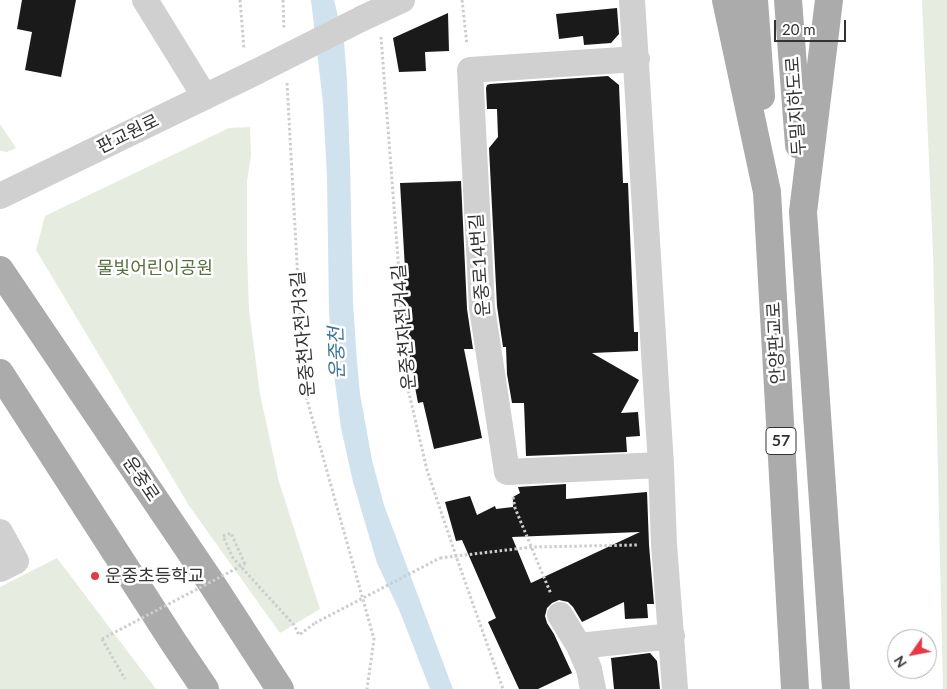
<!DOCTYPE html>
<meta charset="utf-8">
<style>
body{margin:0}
#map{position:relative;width:947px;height:689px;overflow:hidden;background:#fff;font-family:Lato,sans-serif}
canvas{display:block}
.north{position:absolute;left:887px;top:629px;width:50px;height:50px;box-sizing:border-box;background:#fff;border:1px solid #adadad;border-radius:50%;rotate:237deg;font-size:14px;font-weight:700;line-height:20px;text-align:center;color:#333}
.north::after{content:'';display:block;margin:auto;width:18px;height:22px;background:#e63946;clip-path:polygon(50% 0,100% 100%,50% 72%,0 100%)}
.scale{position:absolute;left:774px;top:20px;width:72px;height:22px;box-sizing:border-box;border:2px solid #333;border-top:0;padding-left:6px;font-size:15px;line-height:18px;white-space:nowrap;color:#333;-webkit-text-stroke:4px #fff;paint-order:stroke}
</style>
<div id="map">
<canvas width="947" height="689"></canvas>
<div class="north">N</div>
<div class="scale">20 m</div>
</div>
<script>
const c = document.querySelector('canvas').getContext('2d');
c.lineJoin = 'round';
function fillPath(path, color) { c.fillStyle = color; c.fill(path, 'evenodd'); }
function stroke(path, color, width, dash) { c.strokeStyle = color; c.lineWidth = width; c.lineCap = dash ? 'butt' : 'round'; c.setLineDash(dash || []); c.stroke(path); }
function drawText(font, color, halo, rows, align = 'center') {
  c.font = font + ' Lato,"Noto Sans KR",sans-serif'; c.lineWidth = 5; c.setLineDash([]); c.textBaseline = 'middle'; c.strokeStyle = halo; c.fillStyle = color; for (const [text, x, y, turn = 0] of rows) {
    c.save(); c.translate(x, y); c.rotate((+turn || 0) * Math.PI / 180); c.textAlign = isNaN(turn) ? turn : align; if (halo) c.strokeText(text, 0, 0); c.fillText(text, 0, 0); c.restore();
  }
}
const green = new Path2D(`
 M922,0H947V689H943L933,252Z
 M0,124L16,148L7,152L0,151Z
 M250,127L251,156L247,181V252L249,310L260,394L279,482L320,609L280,633L190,507L36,250L45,216L229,128Z
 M57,558L156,689H0V587Z`);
const water = new Path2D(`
 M311,0H334L344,41L347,80L350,163L353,303L357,361L360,394L372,460L384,505L453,689H430L400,612L377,563L353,482L341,428L334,374L329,313L327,177L323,103Z`);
const building = new Path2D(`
 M22,0H76L61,77L25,70L32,32L17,29Z
 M617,8L619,34L611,43L584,45L583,36L559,39L556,14Z
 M448,13L449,51L425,52L426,71L399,72L393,38Z
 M608,76L619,85L623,183H628L634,332H638V351L592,353L639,380L621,413L638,412L640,436L626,437L627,452L526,456L524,403H512L507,374L506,347H503L497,306L489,148L498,137L497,109H487L486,88L487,85L490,84Z
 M461,181L467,309L473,349H464L482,438L434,449L423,402L418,403L409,355H407L403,304L402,269H405L400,183Z
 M566,484V499L647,492L649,545L654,604H647L648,618L625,619L624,602L582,622L573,607L568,602L559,600L552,603L547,608L545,616L547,623L554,634L572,673L538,689H519L488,622L496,618L462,540L456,541L445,502L470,496L477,515L495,506L496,509L513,507V497L520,493L518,487ZM640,532L531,583L512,537Z
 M650,653L657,661L660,689H614L611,658Z`);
const path = new Path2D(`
 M240,0L244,49
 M283,0L284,29
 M462,0L467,45
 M381,37L399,272L404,372L427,470L456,556L503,689
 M287,83L304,389L374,639L367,689
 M513,497L515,508L551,594
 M440,558L532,547L638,545
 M245,564L231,533L223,536L233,558L294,625L299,635L315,623
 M102,639L125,679`);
const minor = new Path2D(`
 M145,0L205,97
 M632,0L661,465L664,544L675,689
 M363,18L402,0
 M637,59L470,70L482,308L507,472L661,465
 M0,196L256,72
 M0,532L16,561L0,569
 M560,615L579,646L589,669L593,689
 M579,646L672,636`);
const major = new Path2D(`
 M726,0L767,192L795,689
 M754,0L761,96
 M788,0L799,145
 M829,0L803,212L836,689
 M0,270L210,581L280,689
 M0,373L174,643L205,689`);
const pathBridge = new Path2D(`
 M315,623L440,558
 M102,639L245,564`);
const minorBridge = new Path2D(`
 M256,72L363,18`);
const markers = [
 [95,576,5,"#e63946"]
];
const shields = [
 [781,441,30]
];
const shieldNames = [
 ["57",781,441]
];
const streetNames = [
 ["두밀지하도로",796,106,-94],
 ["판교원로",128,134,-26],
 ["운중로14번길",480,265,-94],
 ["운중천자전거4길",404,327,-95],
 ["운중천자전거3길",303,334,-95],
 ["안양판교로",776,343,-93],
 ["운중로",141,479,56]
];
const parkNames = [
 ["물빛어린이공원",155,268]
];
const poiNames = [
 ["운중초등학교",105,576]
];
const waterNames = [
 ["운중천",337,353,-92]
];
fillPath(green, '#e6ecdf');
fillPath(water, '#cfe2ee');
fillPath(building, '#1a1a1a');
stroke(path, '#cdcdcd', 3, [2.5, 2.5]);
stroke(minor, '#d0d0d0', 26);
stroke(major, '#ababab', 28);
stroke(pathBridge, '#cdcdcd', 3, [2.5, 2.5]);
stroke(minorBridge, '#d0d0d0', 26);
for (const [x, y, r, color] of markers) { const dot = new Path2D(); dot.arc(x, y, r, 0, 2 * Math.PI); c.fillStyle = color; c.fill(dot); stroke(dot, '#fff', 2); }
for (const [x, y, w] of shields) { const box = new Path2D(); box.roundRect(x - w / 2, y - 13.5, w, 27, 4); c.fillStyle = '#fff'; c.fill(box); stroke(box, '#333', 1); }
drawText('bold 16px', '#333', null, shieldNames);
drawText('18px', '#333', '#fff', streetNames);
drawText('18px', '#56703f', '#fff', parkNames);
drawText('18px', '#333', '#fff', poiNames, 'left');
drawText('italic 19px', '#3f7597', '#fff', waterNames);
</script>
